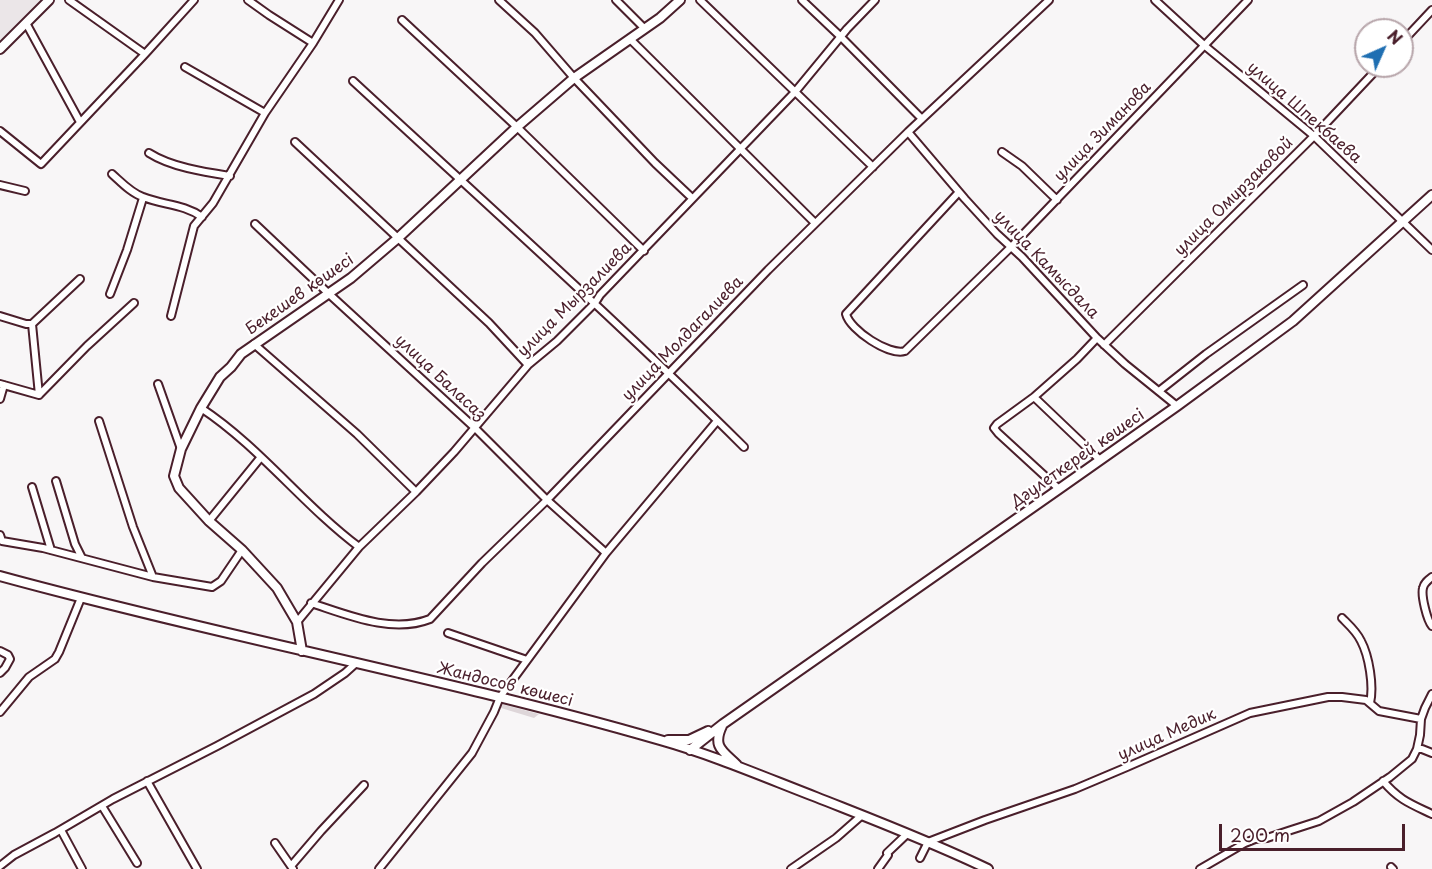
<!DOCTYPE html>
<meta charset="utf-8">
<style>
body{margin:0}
#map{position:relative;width:1432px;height:869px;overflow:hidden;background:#f8f6f7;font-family:"Playpen Sans",sans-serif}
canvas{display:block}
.north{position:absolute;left:1354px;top:18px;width:60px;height:60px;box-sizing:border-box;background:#fff;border:2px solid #b7a5aa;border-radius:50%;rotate:45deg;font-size:16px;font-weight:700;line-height:24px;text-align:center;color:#4a1f2b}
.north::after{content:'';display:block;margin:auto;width:21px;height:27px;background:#1f6fb2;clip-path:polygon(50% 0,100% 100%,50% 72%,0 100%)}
.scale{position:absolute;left:1219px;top:824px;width:186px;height:27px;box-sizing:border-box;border:3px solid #4a1f2b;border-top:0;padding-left:8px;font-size:18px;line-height:21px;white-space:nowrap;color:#4a1f2b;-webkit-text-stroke:4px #fff;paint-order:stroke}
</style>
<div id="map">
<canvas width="1432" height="869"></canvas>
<div class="north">N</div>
<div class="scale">200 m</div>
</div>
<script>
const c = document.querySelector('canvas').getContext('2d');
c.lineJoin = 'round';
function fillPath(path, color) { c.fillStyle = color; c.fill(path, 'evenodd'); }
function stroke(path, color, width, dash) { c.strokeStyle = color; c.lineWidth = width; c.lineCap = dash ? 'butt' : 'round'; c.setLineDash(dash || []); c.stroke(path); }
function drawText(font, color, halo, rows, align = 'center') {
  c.font = font + ' "Playpen Sans",sans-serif'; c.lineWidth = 4.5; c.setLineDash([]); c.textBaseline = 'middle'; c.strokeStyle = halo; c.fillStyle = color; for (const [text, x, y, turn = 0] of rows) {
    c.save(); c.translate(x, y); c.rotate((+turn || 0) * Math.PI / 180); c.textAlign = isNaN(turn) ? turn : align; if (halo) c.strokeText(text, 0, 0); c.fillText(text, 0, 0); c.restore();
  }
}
const built = new Path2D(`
 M0,0H41L0,45Z`);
const green = new Path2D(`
 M499,704H501L539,714L534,718L501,708L499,707Z`);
const minor = new Path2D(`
 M69,0L145,54
 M248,0L269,15L313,43
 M499,0L535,33L574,78L655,163L692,198
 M616,0L645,29
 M700,0L873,167
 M802,0L841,37L922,119
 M1155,0L1205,46L1314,136L1432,250
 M402,20L517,127L644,251
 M26,23L80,122
 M630,39L815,223
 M1402,42L1432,10
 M185,67L265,113
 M353,81C484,202 617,321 744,447
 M0,131L41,164L145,54L194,0
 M908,132L965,199L997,234L1022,257L1097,338L1125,364L1177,406
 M295,142L489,323L528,365
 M1002,152L1022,166L1057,200
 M149,153C171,167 204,172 230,176
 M112,174C121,182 131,193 143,197C163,205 184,204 202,217
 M0,185L25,191
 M959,192L846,314C850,330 889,356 905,351L1011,247L1248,0
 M255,224L328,293L475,428L547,500L606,553
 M110,294L127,250L143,198
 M0,316L26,324H32L80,279
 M171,316L194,226L213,203L265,113L313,43L339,0
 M32,324L39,395
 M254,344L357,434L416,492
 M1104,345L1314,136L1380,66
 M0,384L39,395L87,346L134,303
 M158,384L181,449
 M1159,391L1206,354L1303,285
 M1034,397L1100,460
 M0,399L4,385
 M201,408C260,447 303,505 359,547
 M99,421L133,527L153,577
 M56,481L75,544L82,558
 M32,487L51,550
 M1059,489L998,433L994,428L997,424L1034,397L1077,359L1097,338
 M209,521L261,457
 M0,535L2,541L43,548L153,577L212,587L221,581L242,550
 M1432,577C1428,580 1424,583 1423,588C1421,596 1427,620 1432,626
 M311,603C348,615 392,634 430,619L482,563L547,500L768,270L908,132L1049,0
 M1342,618C1349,625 1357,632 1361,641C1369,656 1374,686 1370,703
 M297,622L359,547L416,492L454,452L528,365L557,341L595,303L600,295L795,92L847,29L875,0
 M448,633L527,660
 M0,651L8,655L10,659L5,668L0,673
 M0,712L29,677L55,659L59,652L81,598
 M1417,749H1422L1432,753
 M147,781L197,869
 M1383,781C1399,800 1411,804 1432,814
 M102,806L137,863
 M61,830L82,869
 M275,843L293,869
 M920,858L928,842L985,820L1075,789L1127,767L1250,713L1328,697H1342L1366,700L1379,711L1421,719
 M0,866L14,855L55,833L113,799L217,746L314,694L345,673L355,664
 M291,866L321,831L364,785
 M1391,867L1393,869
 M379,869L472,753L494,712L500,697L606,553L717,421
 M791,869L836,838L861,816
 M878,869L888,855L887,853L907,834
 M1200,869L1245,843L1255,839L1267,838L1288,831L1319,821L1353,802L1390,777L1412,759L1417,749L1420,735L1421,719L1425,708L1432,694`);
const major = new Path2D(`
 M0,49L49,0
 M0,576C219,636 442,677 660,740C713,755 764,777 816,797C874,820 932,842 988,869
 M302,651L297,622L277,588L242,550L209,521L179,488L174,476L181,449L201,408L220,377L231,367L241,354L351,278L398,238L517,127L574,78L660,18L680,0
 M722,726C712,747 723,751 737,765
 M668,740H689L708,731
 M690,750L723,724L1059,489L1177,406L1293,321L1432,195`);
const streetNames = [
 ["улица Шпекбаева",1304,113,41],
 ["улица Зиманова",1103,132,-46],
 ["улица Омирзаковой",1234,197,-45],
 ["улица Камысдала",1046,265,46],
 ["Бекешев көшесі",300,295,-35],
 ["улица Мырзалиева",575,300,-45],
 ["улица Молдагалиева",683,339,-46],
 ["улица Баласаз",440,378,43],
 ["Дәулеткерей көшесі",1078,459,-35],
 ["Жандосов көшесі",505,685,14],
 ["улица Медик",1167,735,-24]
];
fillPath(built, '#ebe6e8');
fillPath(green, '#ded6d9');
stroke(minor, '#4a1f2b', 10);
stroke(major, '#4a1f2b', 12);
stroke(minor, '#fff', 6);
stroke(major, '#fff', 8);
drawText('16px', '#4a1f2b', '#fff', streetNames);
</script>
